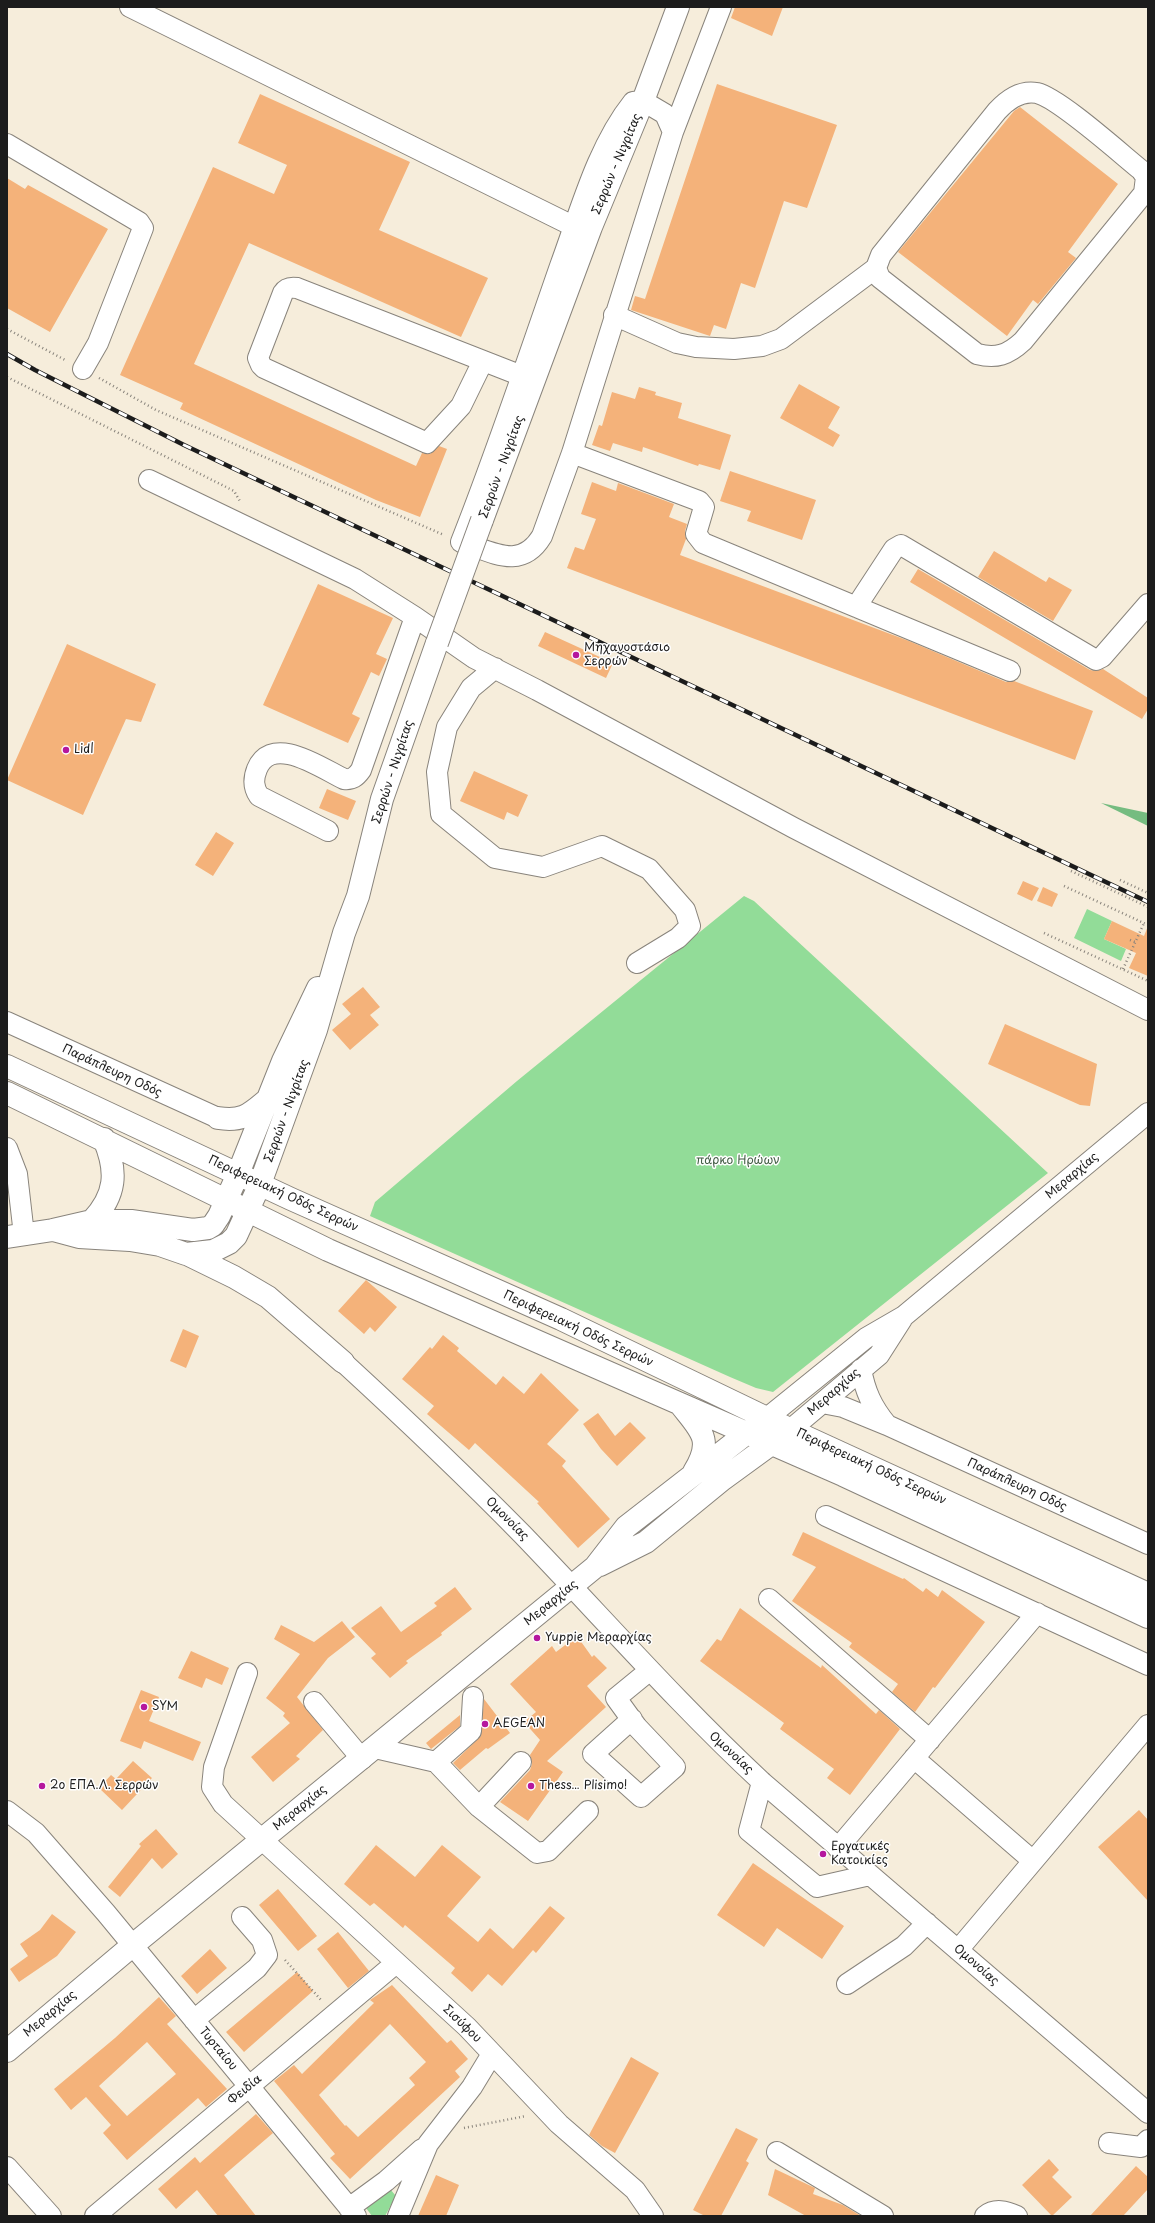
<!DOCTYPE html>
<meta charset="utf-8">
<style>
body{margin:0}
#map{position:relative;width:1155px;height:2223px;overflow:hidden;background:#f6eddb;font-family:"Playpen Sans",sans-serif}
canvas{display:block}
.frame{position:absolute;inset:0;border:8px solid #1c1c1c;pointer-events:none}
</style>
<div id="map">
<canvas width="1155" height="2223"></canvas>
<div class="frame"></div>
</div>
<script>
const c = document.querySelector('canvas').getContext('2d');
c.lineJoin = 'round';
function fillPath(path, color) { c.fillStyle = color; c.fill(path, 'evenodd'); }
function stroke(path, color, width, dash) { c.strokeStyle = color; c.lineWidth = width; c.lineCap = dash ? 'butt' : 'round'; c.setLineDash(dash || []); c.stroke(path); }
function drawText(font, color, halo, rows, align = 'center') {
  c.font = font + ' "Playpen Sans",sans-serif'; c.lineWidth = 3; c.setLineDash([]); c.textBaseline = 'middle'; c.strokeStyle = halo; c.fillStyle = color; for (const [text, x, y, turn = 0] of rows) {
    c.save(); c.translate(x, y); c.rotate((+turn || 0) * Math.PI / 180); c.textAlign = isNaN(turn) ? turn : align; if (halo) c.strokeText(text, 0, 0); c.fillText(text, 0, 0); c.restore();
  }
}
const green = new Path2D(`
 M744,896L754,901L1048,1173L773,1392L756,1388L730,1377L370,1216L375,1202L517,1081Z
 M1087,909L1112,921L1104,939L1126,949L1121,961L1074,938Z
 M390,2189L396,2196L385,2216H372L366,2208Z`);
const forest = new Path2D(`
 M1101,803L1148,813V826Z`);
const building = new Path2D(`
 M735,7H783L772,36L731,18Z
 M717,84L837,125L807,208L784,201L755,288L741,283L726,329L714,325L710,336L631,310L635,296L645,299Z
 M260,94L410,162L379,230L488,278L461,337L249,243L194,364L416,466L422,453L430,454L439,446L447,449L420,517L376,500L180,409L183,403L120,375L213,167L274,194L287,165L238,143Z
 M1020,107L1118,184L1068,252L1076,258L1038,304L1033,300L1007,336L898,252L1014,111Z
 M7,178L25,189L28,185L108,229L50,332L7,308Z
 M799,384L840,407L828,428L840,435L833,447L780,418Z
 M639,387L656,392L655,395L682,403L678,418L731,435L720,470L699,464L698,466L643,447L642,452L613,443L610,451L592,445L599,425L602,426L612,392L635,399Z
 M730,471L816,500L802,540L747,521L751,511L720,501Z
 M592,482L616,491L618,483L674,504L669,517L687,524L685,531L686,539L680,555L909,641L1006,682L1014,681L1093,711L1075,760L567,568L575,547L584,550L596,519L581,514Z
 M994,551L1046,582L1049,577L1072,590L1053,621L978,577Z
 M918,569L1090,670L1096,671L1103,669L1148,698V709L1142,719L910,582Z
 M318,584L393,618L376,654L387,659L379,676L371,672L352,714L360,718L348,743L263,705Z
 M545,632L613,663L606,678L538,646Z
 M67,644L156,684L141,722L126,719L83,815L7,780Z
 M474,771L528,795L518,817L507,812L504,820L460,801Z
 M327,789L356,801L348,820L319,808Z
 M216,832L234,843L213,876L195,865Z
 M1023,881L1039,888L1032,901L1017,894Z
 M1043,887L1058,894L1052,907L1037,901Z
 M1112,921L1144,936L1148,926V976L1129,968L1136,953L1104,939Z
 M363,987L380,1007L370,1015L379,1025L350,1050L332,1030L351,1014L342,1004Z
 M1005,1024L1097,1064L1090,1106L1080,1105L988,1064Z
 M366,1280L397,1307L375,1332L370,1327L364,1334L338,1311Z
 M183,1329L199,1336L186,1368L170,1361Z
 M443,1335L459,1348L457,1351L496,1385L503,1376L524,1394L541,1373L579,1410L547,1444L566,1461L562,1466L610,1519L578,1548L537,1503L539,1502L475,1443L469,1450L427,1414L434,1406L402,1379L430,1347L432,1349Z
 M598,1413L615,1436L630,1422L646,1438L617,1466L601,1449L583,1424Z
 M803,1532L903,1579L904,1578L923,1592L926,1588L938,1597L942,1590L985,1622L935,1688L933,1687L915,1712L892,1692L898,1684L849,1647L852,1643L792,1601L816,1567L792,1555Z
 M455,1587L472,1609L441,1633L442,1635L406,1661L408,1663L390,1678L371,1658L376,1654L351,1628L381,1606L401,1632L437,1606L434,1603Z
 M740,1608L821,1668L822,1665L876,1714L879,1710L900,1729L850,1795L827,1778L834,1769L780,1729L784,1723L700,1661L717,1639L721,1641Z
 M342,1621L355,1637L328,1658L297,1697L323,1730L296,1756L300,1759L273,1782L251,1757L290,1723L283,1716L285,1713L266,1698L300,1654L274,1639L281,1625L314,1642Z
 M577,1636L592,1657L594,1655L607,1668L587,1686L606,1707L547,1761L563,1772L528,1821L500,1802L530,1770L532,1764L530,1755L540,1740L524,1722L536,1712L510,1684L552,1646L556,1652Z
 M191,1651L229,1668L222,1685L206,1678L202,1688L178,1678Z
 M141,1690L159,1697L149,1721L201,1742L193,1761L144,1741L141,1749L120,1741Z
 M484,1699L510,1733L488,1749L486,1748L460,1770L453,1763L481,1736Z
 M460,1715V1726L431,1749L426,1743Z
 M133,1761L152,1778L122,1810L99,1788L111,1775L116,1779Z
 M1139,1810L1148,1820V1901L1098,1847Z
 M156,1829L178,1854L162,1869L152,1858L120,1897L108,1887L141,1846L139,1844Z
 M376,1845L415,1877L442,1845L481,1877L447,1916L478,1942L490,1928L513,1949L550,1906L565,1918L536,1953L533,1950L502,1986L488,1974L472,1992L451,1973L455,1968L405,1925L403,1928L374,1903L370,1906L344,1884Z
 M753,1863L844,1926L822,1959L777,1928L764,1947L717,1915Z
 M278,1889L317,1936L298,1951L259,1905Z
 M52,1914L76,1932L57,1956L19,1982L10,1969L28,1956L20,1944L40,1930Z
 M338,1932L369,1971L348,1988L317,1949Z
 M210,1949L227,1968L197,1994L181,1976Z
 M297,1972L313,1991L244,2052L226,2032Z
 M392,1985L447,2043L451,2040L468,2059L455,2071L460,2077L350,2179L330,2158L335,2154L274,2081L294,2065L302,2074L374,2003L370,2000ZM390,2024L426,2062L409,2078L415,2085L358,2137L346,2125L345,2126L319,2095Z
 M159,1997L176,2016L167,2024L227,2089L206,2107L198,2098L127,2160L103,2133L111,2125L86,2097L71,2110L54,2089L115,2038ZM147,2042L176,2074L127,2116L99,2086Z
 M631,2057L659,2073L615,2153L602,2146L589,2135Z
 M256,2114L273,2133L224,2175L256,2216H218L197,2190L176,2209L158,2189L195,2157L200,2163Z
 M736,2128L758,2139L746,2161L749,2163L721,2216H705L693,2210Z
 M1049,2159L1059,2170L1052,2177L1072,2197L1052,2216L1022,2185Z
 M1136,2166L1148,2177V2189L1123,2216H1090Z
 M775,2169L815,2188L813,2194L843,2205L861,2216H806L768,2195Z
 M436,2175L459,2185L446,2216H418Z`);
const path = new Path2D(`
 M7,329L67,361
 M7,377L234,491L241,503
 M99,378L156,410L444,535
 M1071,871L1148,907
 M1120,880L1148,893
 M1064,886L1148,925
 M1044,933L1148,981
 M1130,940L1135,942
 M1123,969L1144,923
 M285,1960L322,2001
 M464,2128L526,2116`);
const minor = new Path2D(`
 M130,7L575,227
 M673,132L665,114L643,101L633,102C597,147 580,212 560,266C528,358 497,451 461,542C493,552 521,571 542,536L572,453L673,132L721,7
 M7,144L139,222L143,228L98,343L83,369
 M614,315L677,343L696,347L734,349L762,346L781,339L876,268L881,255L997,111C1007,100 1021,90 1037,93C1059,98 1121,154 1141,170L1146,177L1144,193L1023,341C1008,355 996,359 977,354L880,278L876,268
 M483,361L461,406L427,443L264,368L261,365L258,358L283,293C286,288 290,287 297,288L522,376
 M572,453L699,501L704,507L696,534L703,543L1010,671
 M149,480L355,579L415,617L474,658L537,690L794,828L1148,1010
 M856,607L894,549L901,545L1096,660L1102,657L1148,604
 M495,668L471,688L447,727L437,772L441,814L495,858L543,867L602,846L649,869L685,910L690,926L678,938L637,963
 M328,831L259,796C253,787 253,779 257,769C272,733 321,768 344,779C352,780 356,777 361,770L415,617
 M7,1022L218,1118
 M7,1148L17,1174L24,1235
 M343,1362C404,1418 464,1475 522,1534C602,1617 677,1703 762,1782L1148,2113
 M861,1369C865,1391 872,1407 887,1425
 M822,1403L843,1407L887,1425L1148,1544
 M767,1418L866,1338L904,1316L1148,1113
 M790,1430L879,1355L902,1319
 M826,1516L1148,1665
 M769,1599L930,1740
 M247,1673L214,1767L212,1787L223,1804L467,2027L559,2124L635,2190L653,2216
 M314,1702L362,1759
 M632,1719L593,1754L641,1797L675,1767L637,1727L616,1698L649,1671
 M375,1748L436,1762L471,1731L473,1697
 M914,1758L1033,1861
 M436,1762L479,1807L537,1853L548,1851L588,1811
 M762,1782L749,1831L817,1887L870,1875
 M479,1807L521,1762
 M7,1811L36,1833L106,1913L356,2216
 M838,1848L1037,1613
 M958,1950L1148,1725
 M847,1984L904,1946L927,1923
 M194,2020L257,1968L267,1955L262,1940L242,1917
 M1109,2143L1141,2147L1148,2140
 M777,2152L883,2216
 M7,2167L51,2216
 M349,2208L386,2181L422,2149
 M95,2216L396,1963
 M398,2216L428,2144L472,2087L492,2054
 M985,2216C995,2208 1006,2211 1017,2216`);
const major = new Path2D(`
 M482,520L591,227L643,101L678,7
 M7,1066L291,1199L561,1319L808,1438L1148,1594
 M7,1093L328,1250L843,1475L1148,1617
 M218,1118C243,1122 250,1114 268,1099
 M92,1221C116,1195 118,1172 104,1139
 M53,1230L79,1237L130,1240L160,1245L186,1254L213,1251L229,1243L236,1236L260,1184L316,1030L344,933L358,896L382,799L437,643
 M7,1237L53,1230L92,1221H131L193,1230L208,1228L213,1225L219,1216L238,1174L283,1061L318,988
 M187,1254L234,1277L268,1297L343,1362
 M680,1404C701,1431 714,1439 694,1472
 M600,1565L646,1542L723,1479L782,1436
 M7,2051L133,1945L595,1567L626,1527L756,1426`);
const rail = new Path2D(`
 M7,354L35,370L184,445L1148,902`);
const majorBridge = new Path2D(`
 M437,643L482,520`);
const markers = [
 [576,655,4,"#b5179e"],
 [66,750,4,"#b5179e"],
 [537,1638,4,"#b5179e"],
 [144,1707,4,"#b5179e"],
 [485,1724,4,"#b5179e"],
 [42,1786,4,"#b5179e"],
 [531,1786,4,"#b5179e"],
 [823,1854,4,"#b5179e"]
];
const streetNames = [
 ["Σερρών - Νιγρίτας",617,164,-67],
 ["Σερρών - Νιγρίτας",502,467,-70],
 ["Σερρών - Νιγρίτας",393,772,-72],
 ["Παράπλευρη Οδός",112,1071,25],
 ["Σερρών - Νιγρίτας",287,1111,-70],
 ["Μεραρχίας",1072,1176,-40],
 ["Περιφερειακή Οδός Σερρών",283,1194,25],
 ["Περιφερειακή Οδός Σερρών",578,1329,25],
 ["Μεραρχίας",834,1392,-41],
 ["Περιφερειακή Οδός Σερρών",871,1467,25],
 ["Παράπλευρη Οδός",1017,1485,25],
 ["Ομονοίας",507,1519,45],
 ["Μεραρχίας",551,1603,-39],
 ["Ομονοίας",731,1753,43],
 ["Μεραρχίας",300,1808,-39],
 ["Ομονοίας",976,1965,41],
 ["Μεραρχίας",50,2014,-40],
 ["Σισύφου",462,2024,44],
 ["Τυρταίου",218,2049,50],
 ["Φειδία",245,2090,-40]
];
const poiNames = [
 ["Μηχανοστάσιο",584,648],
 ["Σερρών",584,662],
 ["Lidl",74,750],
 ["Yuppie Μεραρχίας",545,1638],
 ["SYM",152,1707],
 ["AEGEAN",493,1724],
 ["2ο ΕΠΑ.Λ. Σερρών",50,1786],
 ["Thess… Plisimo!",539,1786],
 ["Εργατικές",831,1847],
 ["Κατοικίες",831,1861]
];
const parkNames = [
 ["πάρκο Ηρώων",738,1161]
];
fillPath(green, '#92dc98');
fillPath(forest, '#75bc80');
fillPath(building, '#f4b27a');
stroke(minor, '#89847c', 22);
stroke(major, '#89847c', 24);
stroke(path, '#89847c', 2.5, [1, 3]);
stroke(minor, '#fff', 20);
stroke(major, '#fff', 22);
stroke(rail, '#1c1c1c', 4.5);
stroke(rail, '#fff', 3, [9]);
stroke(majorBridge, '#89847c', 24, []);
stroke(majorBridge, '#fff', 22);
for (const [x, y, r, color] of markers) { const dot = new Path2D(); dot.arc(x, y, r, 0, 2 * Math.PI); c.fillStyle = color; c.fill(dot); stroke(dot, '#fff', 1.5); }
drawText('12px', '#1c1c1c', '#fff', streetNames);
drawText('12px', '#1c1c1c', '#fff', poiNames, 'left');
drawText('12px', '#455f47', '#fff', parkNames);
</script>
